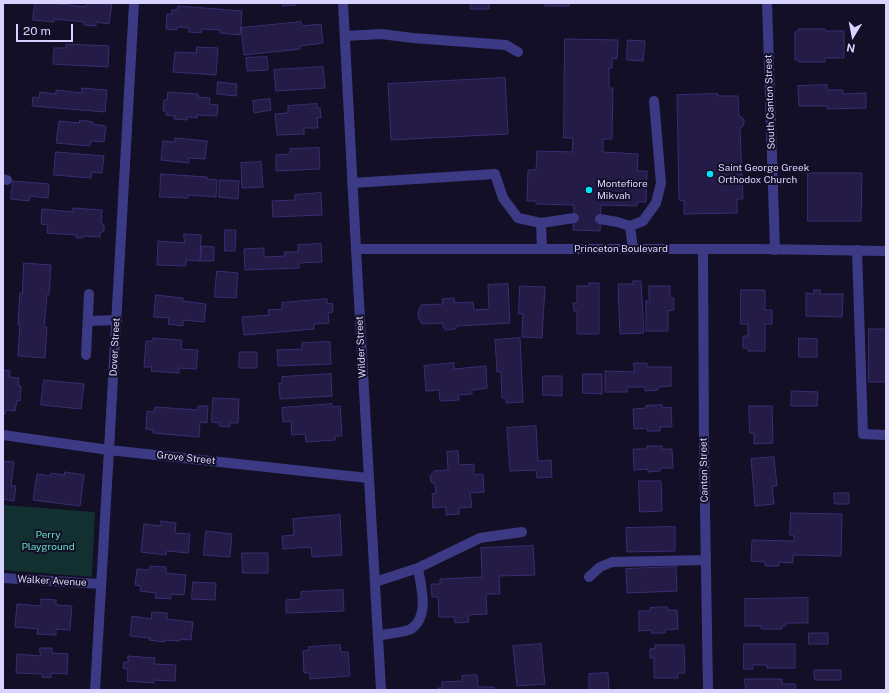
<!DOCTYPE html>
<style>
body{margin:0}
#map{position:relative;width:889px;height:693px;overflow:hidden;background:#130f26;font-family:"Public Sans",sans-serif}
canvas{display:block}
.frame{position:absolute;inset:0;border:4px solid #d9d4ff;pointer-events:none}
.north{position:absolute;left:833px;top:16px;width:40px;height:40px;-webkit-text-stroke:3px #130f26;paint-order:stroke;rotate:190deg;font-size:11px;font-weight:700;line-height:16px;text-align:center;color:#d9d4ff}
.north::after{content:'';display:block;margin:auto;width:14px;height:18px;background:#d9d4ff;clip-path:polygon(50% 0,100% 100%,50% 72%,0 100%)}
.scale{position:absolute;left:16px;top:24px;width:57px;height:18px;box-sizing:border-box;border:2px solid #d9d4ff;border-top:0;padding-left:5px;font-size:12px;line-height:14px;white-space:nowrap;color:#d9d4ff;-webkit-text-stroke:3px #130f26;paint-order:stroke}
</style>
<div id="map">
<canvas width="889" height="693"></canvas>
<div class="frame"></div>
<div class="north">N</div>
<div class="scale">20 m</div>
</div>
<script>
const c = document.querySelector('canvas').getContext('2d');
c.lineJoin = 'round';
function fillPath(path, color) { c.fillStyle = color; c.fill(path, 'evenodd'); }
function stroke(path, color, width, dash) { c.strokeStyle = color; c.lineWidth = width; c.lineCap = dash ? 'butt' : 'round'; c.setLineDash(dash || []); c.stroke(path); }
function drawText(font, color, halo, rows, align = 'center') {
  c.font = font + ' "Public Sans",sans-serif'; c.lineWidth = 4; c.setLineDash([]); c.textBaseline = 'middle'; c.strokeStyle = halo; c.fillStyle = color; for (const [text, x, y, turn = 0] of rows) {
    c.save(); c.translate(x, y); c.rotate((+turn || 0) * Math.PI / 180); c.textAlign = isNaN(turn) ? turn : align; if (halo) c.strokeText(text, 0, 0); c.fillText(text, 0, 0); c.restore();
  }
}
const green = new Path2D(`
 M3,505L95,512L92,577L3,570Z`);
const building = new Path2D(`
 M35,3H51L86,7V3L112,4L109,24L96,22V26L84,25V22L54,19V22L33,20Z
 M282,3H296V5L283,6Z
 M471,3H489V9H471Z
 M545,3H569V6H545Z
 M178,6L242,11L240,35L220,33V30L202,29L201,33L189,32V28L177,27V30L166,29L167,14H172V10H177Z
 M301,22L302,26L321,24L323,43L300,46V49L244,55L241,28Z
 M798,29H825V31H844V58H825V62H799L798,60H795V32H798Z
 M565,39L618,40L617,59L612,58V68H609V88H613L612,139H603V152L638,154L637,171H647L646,202H637V206L601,205L600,231L573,230L574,205L536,204V201H527L528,170H536L537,151L572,152L573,138H564Z
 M628,40L645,41L643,61L627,60Z
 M66,44L109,46L108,67L53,64L54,48H66Z
 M197,47L218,48L216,75L173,72L175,52L196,53Z
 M267,57L268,70L247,71L246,58Z
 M323,67L325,88L276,91L274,70Z
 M505,78L508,134L391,140L388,84Z
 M218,82L237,84L236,96L217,94Z
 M827,85V90H843V94L866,93V108L827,109V106H799L798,86Z
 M82,88L107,90L105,112L32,106L33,97L39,98L40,92L56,94V90L82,93Z
 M168,92L198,94V97L210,98L209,104L218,105L217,116L197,115V118L187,117V120L174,119L175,116L166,115V111H163L164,100H167Z
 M718,94V96H738L739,116L744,119V125L740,129L743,199H737V213L684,214V201L679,200L677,95Z
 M270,99L271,110L254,113L253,101Z
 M317,104V108H320L321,118H317L318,128H304V134L277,135L275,114L288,113V106Z
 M80,120L93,122L92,124L106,126L104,142L91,141L90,146L56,143L59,121L79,123Z
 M175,138L207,141L205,159L189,158V163L161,160L163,141L175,142Z
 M319,148L320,169L276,171V155L290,154V149Z
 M56,152L104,156L102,173L92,172L91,178L54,175Z
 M261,162L263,187L242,188L241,163Z
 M808,173H862L861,221H808Z
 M161,174L207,177V179L217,180L216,197L188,195V198L160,197Z
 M220,180L239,181L238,199L219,197Z
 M13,181L49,184L48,198L30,196L29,201L11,199Z
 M321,193L322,215L273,217L272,201L295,200V195Z
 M73,208L102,210L101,222L104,225V231L100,233V237L83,236V238H76L77,235L47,233L48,225L41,224L42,209L73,212Z
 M225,230H236L235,251H225Z
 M184,234L201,235L200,261L186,260V266L157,265L158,241L184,243Z
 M321,244L322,262L299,263V268L245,270L244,249L264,248V257L285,256L284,252H298V245Z
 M202,246L214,247V261H201Z
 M24,263L51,265L49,295H47L44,327H47L45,358L18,356L20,325H18L20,293H22Z
 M217,271L238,273L236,298L215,297Z
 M633,281H641L644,333L620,334L618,284H633Z
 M589,283H599V334H577V311H574L573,303H577V286H589Z
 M508,284L510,323L457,326L455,329L446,330L443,327V323L422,324L419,319L418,313L421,305L443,304L442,299L454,298L455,303L473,302L474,310L489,309L488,285Z
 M520,286L545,287L542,338L522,337L523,314H519Z
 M649,286H670V298H674V310L668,311V331H646V301H649Z
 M741,290H765V310H772V324H765V351H748V348H743V336H748V324H741Z
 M814,290H820V294H843L842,317L806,316V293L814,294Z
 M156,295L183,298V301L206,304L204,322L183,320V326L168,324L169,318L154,317Z
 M327,299V304L332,303L333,312L328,313L329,323L314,324V329L244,335L242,317L269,315L268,310L282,309V303Z
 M869,329H886V382H869Z
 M153,338L182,340L181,349L198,350L196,369L179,368V373L151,371L152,367H144L146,341H153Z
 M520,338L523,402L506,403V398H502L501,372H497L495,340Z
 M799,338L817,339V357H799Z
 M330,342L331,364L278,366L277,350L302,349V343Z
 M240,352H257V368H239Z
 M454,363V369L486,366L487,388L472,390V394L458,395L459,400L440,401L439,390L426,391L424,366Z
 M634,363H647V367H671V386L658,387V390L645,391V387H627V392H605V371L634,372Z
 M3,370L10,371L9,377L19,378L18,385L21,386L20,401L17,400L15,411L6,410L5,414H3Z
 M331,374L332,396L280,399L279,383H282V377Z
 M583,374H602V394L583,393Z
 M543,376H562V396L543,395Z
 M44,380L84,384L81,409L41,405Z
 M792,391L818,392L817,406H791Z
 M213,398L239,399L238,423H230V427L219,426L220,423L212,422Z
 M332,404V407L340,406L342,436H335V440L306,442L305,434L292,435L291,421L283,422L282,408Z
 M662,405V408L671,407L672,427H660V431H647V428L634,429L633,409L646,408V406Z
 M198,406H208L207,423L200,422L199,437L153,433V430L146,429L147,411L154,412L155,407L198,410Z
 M749,406H772L773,443L754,444V433H750Z
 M536,426L538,461L551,460L552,477L537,478L536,470L510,471L507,428Z
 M647,446H662V449H672L673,468H660V471L648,472V469L634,470L633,449H647Z
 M458,451L459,465L474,464V475L483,474L484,492L470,493L472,507L459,508V514L446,515V507L433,508L432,494L436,493L435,484L431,482L430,476L434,471L448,470L447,452Z
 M774,457L777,486H772L774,504L755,506L751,459Z
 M3,461L14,462L11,486H16L14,501L3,499Z
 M65,472L84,475L80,506L33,500L37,474L51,476V473L64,475Z
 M639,481H661L662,511L640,512Z
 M834,493H849V504H835Z
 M791,513L842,514L841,556L793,555V563L779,562V566H765V562L751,561L752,540L794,541V536L790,535Z
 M340,515L342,555L312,557L311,547L283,549L282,536L294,535L293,519Z
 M161,521L176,523L175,533L190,534L188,553L167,551L166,555L141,552L144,524L161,526Z
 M675,527V551L627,552L626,528Z
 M206,531L232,534L230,557L204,555Z
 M533,546L535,575L499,576L500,594H486L487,614L468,615L469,622L455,623L454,617H439L438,597H432L431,584H440V579L482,577L481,548Z
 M242,553H268V573H243Z
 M150,566L166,567V573L186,575L184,595L171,594V599L155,598L156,593L140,591L141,586L135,585L137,569L150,570Z
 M676,567L677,591L627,593L626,569Z
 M193,582L216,583L215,600L192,599Z
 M343,590L344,611L286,613V600L301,599V592Z
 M808,598V623H786V626H782V629H761V626H745V599Z
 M41,599L56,600V605L72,606L70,630L56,629V635L37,634L38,629L15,627L17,604L41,606Z
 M667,607L668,610H677L678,629L665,630V633H651V630L639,631V611H650V608Z
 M152,612L167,613V619L193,622L191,640L180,639V641L166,640L165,642L149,640L150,638L130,636L132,616L151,619Z
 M809,633H828V644H809Z
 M541,644L545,684L517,686L513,646Z
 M744,644H795V668H767V665H753V669H744Z
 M340,645L341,652H348L350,676L310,679V673H304L303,651L309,650V647Z
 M655,645H684L685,673H678V678H654V658H650V649L655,648Z
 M40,648H52V653L68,654L67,674L51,673V678L42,677V674L16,673L17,654L40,656Z
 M128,656L155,658L154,664L176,665L175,681L154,680V683L127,681L128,669L123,668L124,662H128Z
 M814,670H841V680H815Z
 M608,673L609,690H589V674Z
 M477,675L478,687H494V690H438V688H442V682L462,681V676Z
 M745,679H782V684H795L796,690H746Z`);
const service = new Path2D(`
 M345,36L381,34L413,38L506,45L518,52
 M352,183L495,174L503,198L518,218L541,223L574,218
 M600,219L617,222L630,226L643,221L656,203L661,183L654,101
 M541,223L542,249
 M630,226L633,249
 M857,250L863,434L886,435
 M88,321L117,320
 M86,355L89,294
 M418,568L480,538L522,532
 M589,577L600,567L612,562L706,560
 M3,578L101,584
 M375,582L418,568C421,587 430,616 411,629C407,632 384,634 378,636`);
const minor = new Path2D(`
 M767,3L775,250
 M3,179L7,180
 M703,249L704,450L708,690
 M3,435L109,450L368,478
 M95,690L109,450L134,3`);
const tertiary = new Path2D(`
 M343,3L356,249L381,690
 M356,249H757L886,251`);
const markers = [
 [710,174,4,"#00e5ff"],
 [589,190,4,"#00e5ff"]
];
const streetNames = [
 ["South Canton Street",770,102,-92],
 ["Princeton Boulevard",621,249],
 ["Dover Street",115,347,-87],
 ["Wilder Street",361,347,-93],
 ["Grove Street",186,458,6],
 ["Canton Street",704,470,-91],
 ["Walker Avenue",52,581,3]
];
const poiNames = [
 ["Saint George Greek",718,168],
 ["Orthodox Church",718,180],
 ["Montefiore",597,184],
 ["Mikvah",597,196]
];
const parkNames = [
 ["Perry",48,535],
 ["Playground",48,547]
];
fillPath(green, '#12302f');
fillPath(building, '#241b47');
stroke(building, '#3b2d73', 1);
stroke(service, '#3d3a85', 10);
stroke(minor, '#3d3a85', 10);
stroke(tertiary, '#3d3a85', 10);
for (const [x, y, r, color] of markers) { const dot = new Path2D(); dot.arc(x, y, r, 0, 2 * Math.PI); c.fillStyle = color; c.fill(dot); stroke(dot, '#130f26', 1.5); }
drawText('10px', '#d9d4ff', '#130f26', streetNames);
drawText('10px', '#d9d4ff', '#130f26', poiNames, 'left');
drawText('10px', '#5fe0c0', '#130f26', parkNames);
</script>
